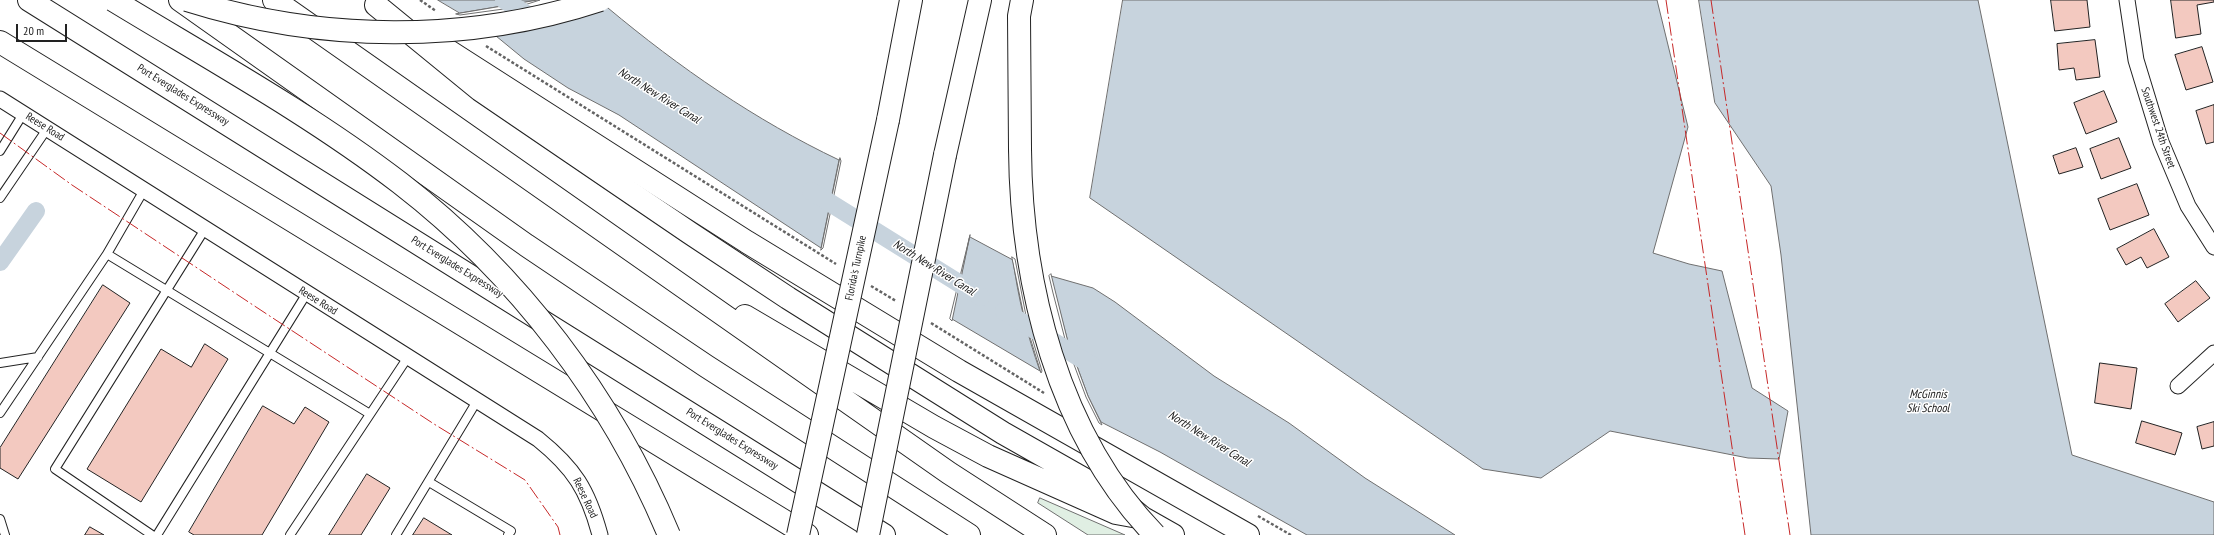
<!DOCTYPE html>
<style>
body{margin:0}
#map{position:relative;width:2214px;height:535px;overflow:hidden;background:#fff;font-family:"PT Sans Narrow",sans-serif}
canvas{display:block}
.scale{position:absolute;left:16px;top:24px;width:51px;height:18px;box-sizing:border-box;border:2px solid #222;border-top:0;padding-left:5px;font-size:12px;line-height:14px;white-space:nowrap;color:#222;-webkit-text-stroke:3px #fff;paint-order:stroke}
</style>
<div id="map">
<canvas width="2214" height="535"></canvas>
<div class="scale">20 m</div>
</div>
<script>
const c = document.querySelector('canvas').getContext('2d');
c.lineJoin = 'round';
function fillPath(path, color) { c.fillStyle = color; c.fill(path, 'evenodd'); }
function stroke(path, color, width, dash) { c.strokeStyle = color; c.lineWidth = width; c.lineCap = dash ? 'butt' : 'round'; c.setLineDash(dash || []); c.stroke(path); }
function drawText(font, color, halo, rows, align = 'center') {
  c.font = font + ' "PT Sans Narrow",sans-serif'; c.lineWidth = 3; c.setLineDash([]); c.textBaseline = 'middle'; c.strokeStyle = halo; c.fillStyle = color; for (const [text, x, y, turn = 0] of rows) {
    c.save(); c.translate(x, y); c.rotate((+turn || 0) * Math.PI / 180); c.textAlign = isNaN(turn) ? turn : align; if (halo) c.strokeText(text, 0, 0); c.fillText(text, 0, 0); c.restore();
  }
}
const green = new Path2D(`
 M1040,498L1125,535H1088L1038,503Z`);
const water = new Path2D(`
 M438,0H538L460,13Z
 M1123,0H1657L1688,127L1653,253L1689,264L1722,271L1752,388L1788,411L1779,459L1748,458L1610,431L1541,478L1483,469L1090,198Z
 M1699,0H1978L2072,455L2214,502V535H1811L1781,255L1771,186L1715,103Z
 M608,8C680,68 755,120 839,160L821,248L619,115L568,88L524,59L496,36L553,25Z
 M970,237L1013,260C1018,297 1027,335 1040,371L952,319Z
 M1051,276L1093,288L1115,302L1214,376L1289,423L1365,478L1455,535H1307L1160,452L1101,422L1088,396L1068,342Z`);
const pier = new Path2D(`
 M538,0H540L518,7L460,15L456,14Z
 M840,158L841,161L823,248L821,250Z
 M970,235L952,321L950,319Z
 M1012,257L1015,259L1027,321L1042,371L1041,373L1025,321Z
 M1051,274L1068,342L1088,396L1102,425L1099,423L1086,397L1066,343L1053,293L1049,276Z`);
const canal = new Path2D(`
 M504,0L539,22
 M811,191L981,297
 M0,262L36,211
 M1004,311L1093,366`);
const building = new Path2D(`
 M2051,0H2087L2090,27L2055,31Z
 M2171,0H2214V2L2197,5L2201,34L2176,38Z
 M2095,40L2100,77L2076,80L2074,68L2059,70L2057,44Z
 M2202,47L2213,82L2186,90L2175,55Z
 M2104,91L2117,122L2086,134L2074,103Z
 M2214,105V142L2206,144L2196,111Z
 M2119,138L2131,168L2101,179L2090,149Z
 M2076,148L2083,167L2059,174L2053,156Z
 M2137,184L2149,215L2110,230L2098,199Z
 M2154,229L2169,257L2147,268L2141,257L2126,265L2117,249Z
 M2196,281L2210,298L2178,322L2165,304Z
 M103,285L130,303L18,479L0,468V448Z
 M205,344L228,359L141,502L87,469L161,349L191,367Z
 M2100,363L2137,368L2131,409L2095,403Z
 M263,406L294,424L305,407L329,422L262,535H194L189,532Z
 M2142,421L2182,433L2175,455L2136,443Z
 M2214,422V446L2202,449L2197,427Z
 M367,474L390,488L361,535H329Z
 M424,518L452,535H413Z
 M90,527L104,535H85Z`);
const path = new Path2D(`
 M420,0L436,11
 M486,46L836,264
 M871,286L896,301
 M931,323L1044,393
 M1258,516L1291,535`);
const lane = new Path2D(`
 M0,151L23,114
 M0,198L47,129
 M107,254L144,190
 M0,363L38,357
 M0,413L107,254L370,414
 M429,482L511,531L508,535
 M0,519L5,535
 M152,535L55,469L205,229
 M157,535L307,293
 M290,535L408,357
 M396,535L477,401`);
const street = new Path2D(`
 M2127,0L2136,60L2161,142L2188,206L2214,247
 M0,99L538,439C574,468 588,490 600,535
 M2178,386L2214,353`);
const primary = new Path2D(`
 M427,37L747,242L959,371L1248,535
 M0,42L807,535`);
const highway = new Path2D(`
 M29,0L884,535
 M180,0L526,245L706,366L969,535
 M274,0L949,473L1045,535
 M376,5L480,90L690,233L788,298L1003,433L1121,500L1143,518L1173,535
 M888,120L911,0
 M1020,149L1019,16L1022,0
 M945,155L980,0
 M745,316L934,427L988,456L1116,513L1138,517`);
const highwayBridge = new Path2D(`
 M113,0C210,59 310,114 400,183C518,274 612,398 669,535
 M187,0C320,42 467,44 600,0
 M1020,149C1021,284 1058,435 1155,535
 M798,535L888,120
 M868,535L945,155`);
const power = new Path2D(`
 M1666,0L1745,535
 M1711,0L1790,535
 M0,133L72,185L253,305L434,424L525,480L558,527L560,535`);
const streetNames = [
 ["Port Everglades Expressway",183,95,32],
 ["Reese Road",45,127,32],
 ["Southwest 24th Street",2158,128,71],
 ["Port Everglades Expressway",457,267,32],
 ["Florida's Turnpike",856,268,-78],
 ["Reese Road",318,301,32],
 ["Port Everglades Expressway",732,439,32],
 ["Reese Road",585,498,65]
];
const waterNames = [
 ["North New River Canal",659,96,32],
 ["North New River Canal",934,268,32],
 ["McGinnis",1928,395],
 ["Ski School",1928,409],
 ["North New River Canal",1209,439,32]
];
fillPath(green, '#e0efe3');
stroke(green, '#6f6f6f', 1);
fillPath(water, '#c7d3dd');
stroke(water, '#6f6f6f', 1);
fillPath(pier, '#fff');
stroke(pier, '#6f6f6f', 1);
stroke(canal, '#c7d3dd', 18);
fillPath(building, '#f3c9c0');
stroke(building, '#222', 1);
stroke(lane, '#222', 10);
stroke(street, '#222', 17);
stroke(primary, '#222', 24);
stroke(highway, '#222', 24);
stroke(path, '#646464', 2.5, [3, 2]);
stroke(lane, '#fff', 8);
stroke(street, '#fff', 15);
stroke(primary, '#fff', 22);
stroke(highway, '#fff', 22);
stroke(highwayBridge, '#222', 24, []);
stroke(highwayBridge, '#fff', 22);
stroke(power, '#c62828', 1, [14, 3, 2, 3]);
drawText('11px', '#222', '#fff', streetNames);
drawText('italic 12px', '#222', '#fff', waterNames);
</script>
